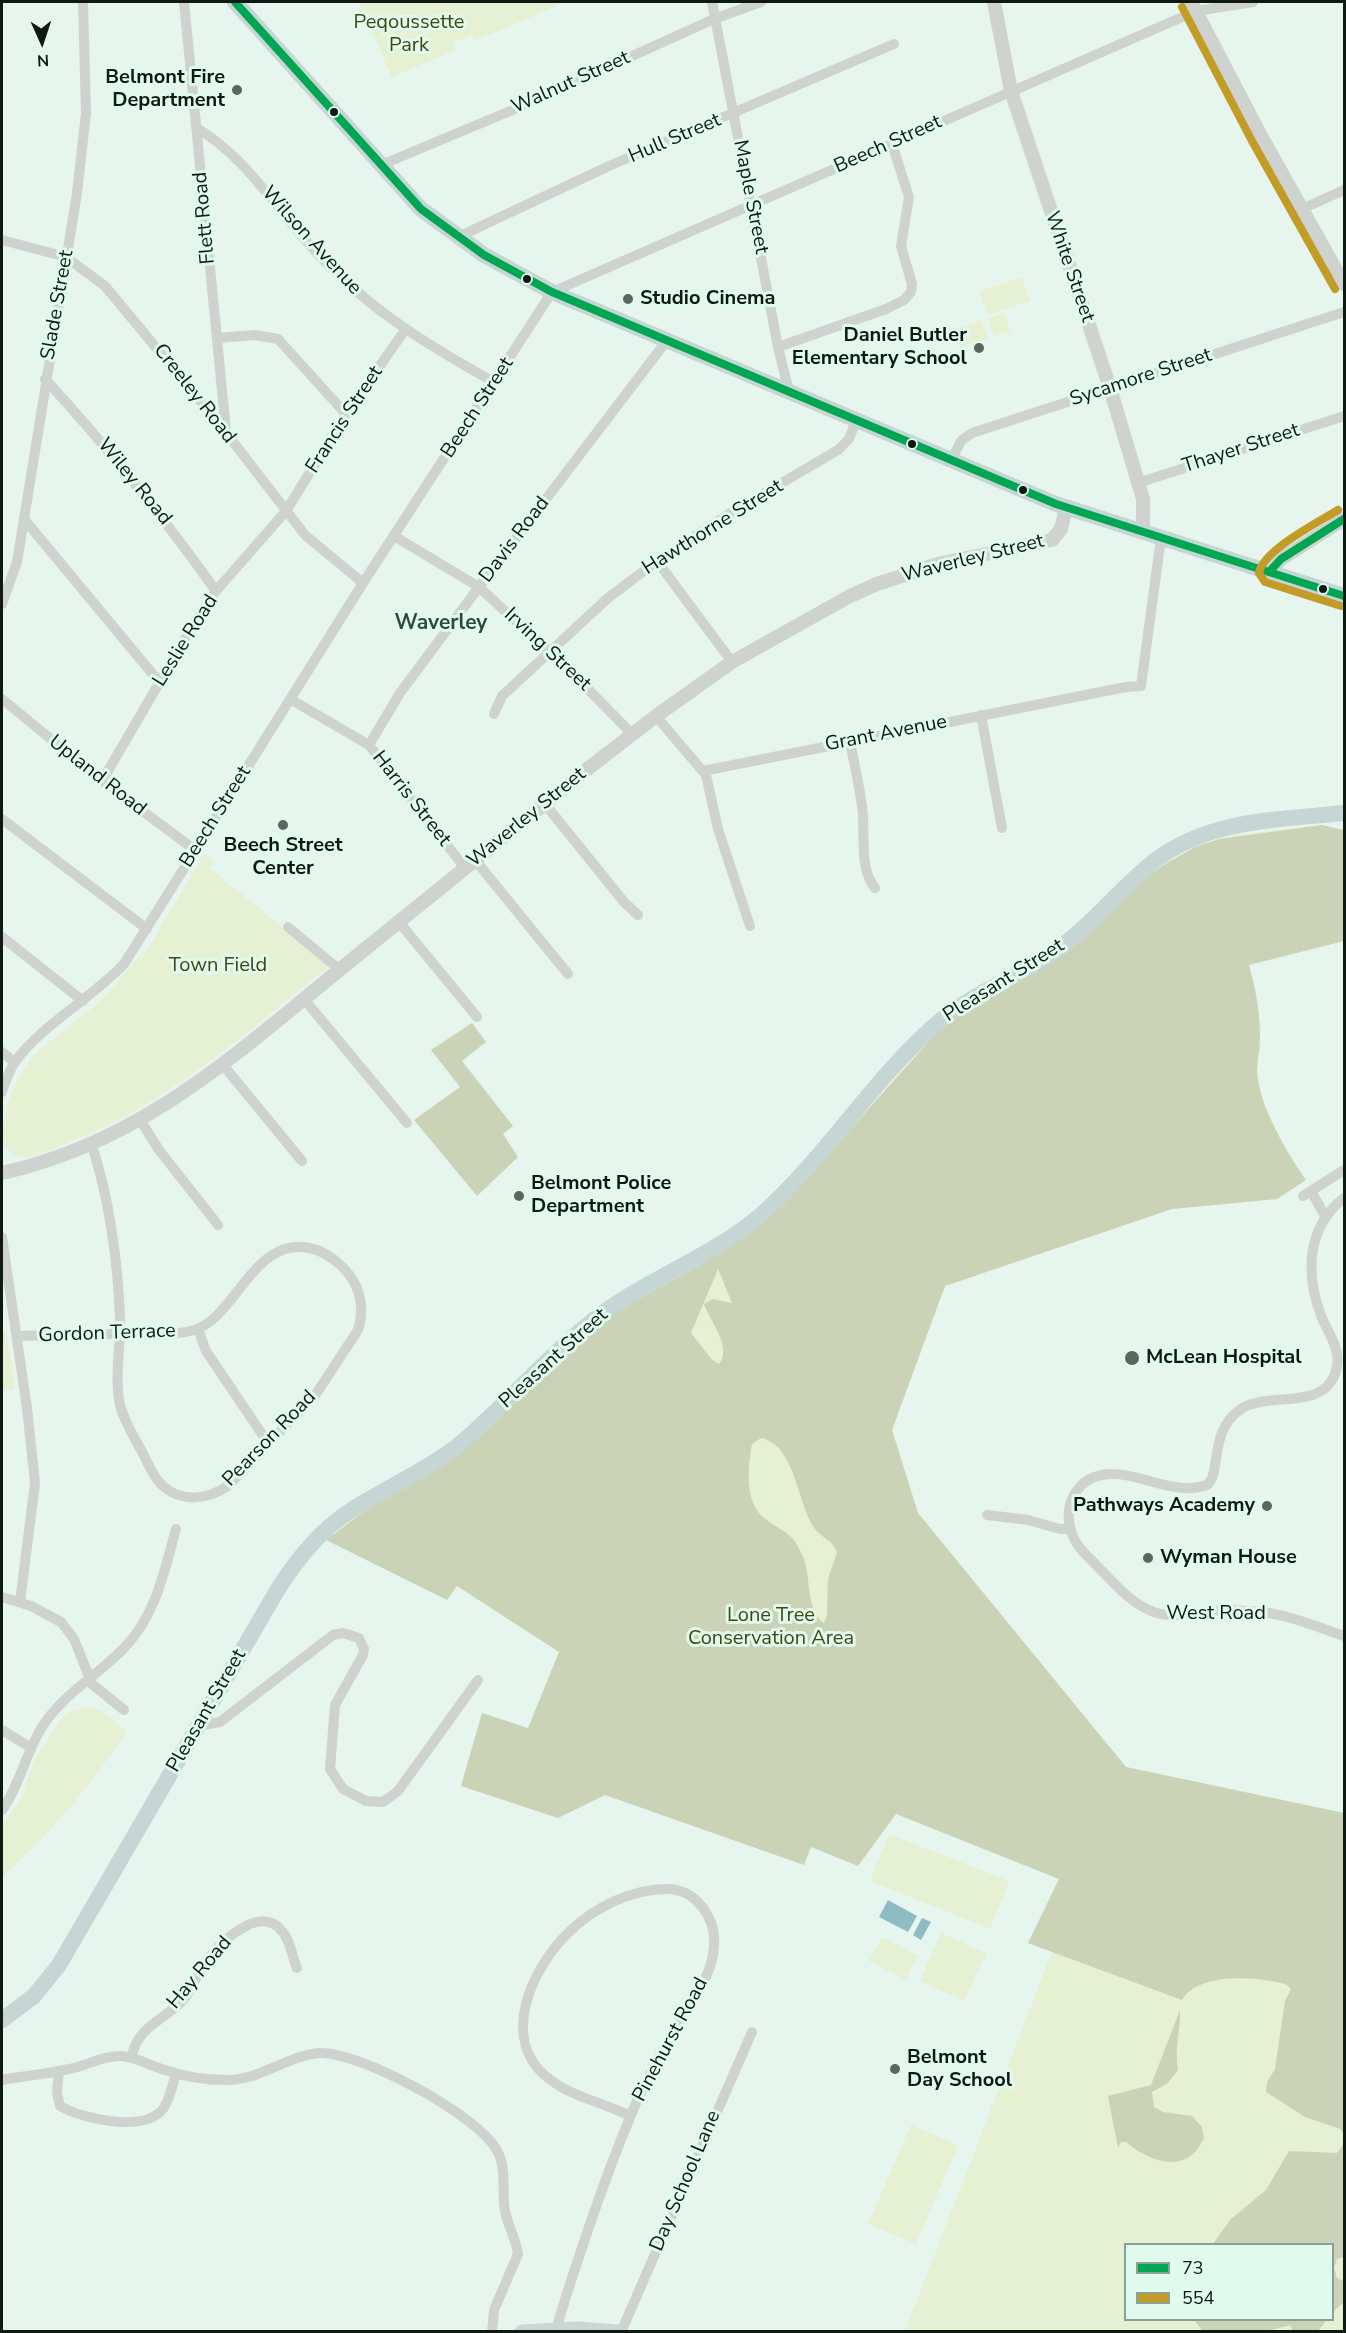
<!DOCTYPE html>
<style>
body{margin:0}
#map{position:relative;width:1346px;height:2333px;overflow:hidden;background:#e6f5ed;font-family:"Nunito Sans",sans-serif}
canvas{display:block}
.frame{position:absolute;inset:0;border:3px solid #0f1914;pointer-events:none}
.legend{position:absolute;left:1124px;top:2243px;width:210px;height:78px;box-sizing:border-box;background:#e0fbed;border:2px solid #8ca196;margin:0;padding:8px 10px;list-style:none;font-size:18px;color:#0f1914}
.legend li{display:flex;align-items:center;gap:12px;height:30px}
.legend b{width:30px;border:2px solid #8ca196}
.north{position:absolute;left:12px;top:12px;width:60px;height:60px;-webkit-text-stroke:4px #e0fbed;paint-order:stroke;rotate:177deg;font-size:16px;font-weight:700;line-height:24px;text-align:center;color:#0f1914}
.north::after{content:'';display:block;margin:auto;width:21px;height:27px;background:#0f1914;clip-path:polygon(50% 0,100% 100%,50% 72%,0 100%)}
</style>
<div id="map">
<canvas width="1346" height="2333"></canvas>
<div class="frame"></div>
<ul class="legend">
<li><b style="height:8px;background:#00a651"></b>73</li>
<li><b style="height:8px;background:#c39c26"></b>554</li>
</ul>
<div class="north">N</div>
</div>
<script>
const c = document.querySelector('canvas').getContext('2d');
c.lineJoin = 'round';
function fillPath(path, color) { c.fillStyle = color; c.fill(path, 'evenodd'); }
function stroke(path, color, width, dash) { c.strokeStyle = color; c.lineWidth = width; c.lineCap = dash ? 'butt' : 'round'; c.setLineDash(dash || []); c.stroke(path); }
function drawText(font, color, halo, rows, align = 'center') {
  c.font = font + ' "Nunito Sans",sans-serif'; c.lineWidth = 6; c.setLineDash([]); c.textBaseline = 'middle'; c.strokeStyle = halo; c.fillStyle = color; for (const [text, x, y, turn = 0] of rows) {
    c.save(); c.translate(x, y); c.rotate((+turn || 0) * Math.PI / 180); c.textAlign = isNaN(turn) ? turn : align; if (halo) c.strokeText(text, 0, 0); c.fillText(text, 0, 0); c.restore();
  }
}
const green = new Path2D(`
 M359,2H565L475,41L472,35L453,43L455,50L392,77Z
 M1022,277L1030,301L987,315L980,291Z
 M1005,313L1010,331L994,336L988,318Z
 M981,320L987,339L960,347L954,329Z
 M1322,825L1344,830V941L1249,965C1256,990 1260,1013 1260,1038C1260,1049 1257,1060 1257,1071C1258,1104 1287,1153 1306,1180L1277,1199L1172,1209L945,1286L892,1430L918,1513L1126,1767L1344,1813V2331H905L1052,1952L1028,1943L1059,1879L896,1813L858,1866L691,1333L700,1270L793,1193L927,1042L1180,855L1235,835ZM1126,2244H1332V2320H1126Z
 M204,853L214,861L209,868L330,965C245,1034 164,1107 60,1146C48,1151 29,1160 16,1155C3,1150 2,1136 4,1124C15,1050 56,1043 104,997C119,983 131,963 146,950C152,945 156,934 160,927C176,903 190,878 204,853Z
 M2,1331H6L15,1389L2,1391Z
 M88,1708L101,1711L127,1731C91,1785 50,1834 2,1877V1825L21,1799L34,1761L62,1718L74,1710Z
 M889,1834L1009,1881L990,1929L870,1881Z
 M941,1933L986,1953L964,2001L920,1981Z
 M882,1937L918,1956L905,1980L869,1961Z
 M911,2125L958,2145L916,2244L868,2224Z`);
const forest = new Path2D(`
 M1322,825L1344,830V941L1249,965C1256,990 1260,1013 1260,1038C1260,1049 1257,1060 1257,1071C1258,1104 1287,1153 1306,1180L1277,1199L1172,1209L945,1286L892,1430L918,1513L1126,1767L1344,1813V2134L1340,2129L1305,2117L1266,2092L1267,2082L1275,2069L1285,2001L1291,1989L1287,1985C1261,1976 1197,1972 1182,2000L1028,1943L1059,1879L896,1814L858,1866L811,1847L804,1865L605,1795L558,1818L461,1786L482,1713L528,1728L559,1652L457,1586L447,1600L326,1540L557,1365L580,1340L613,1313L704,1263L793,1193L942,1027L1165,864L1195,847L1219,839ZM718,1269L732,1303L712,1299L704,1304C709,1320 733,1347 719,1364L712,1360L691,1333ZM761,1438C796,1445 797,1505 815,1529C822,1538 832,1540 837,1552L828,1579L827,1615L824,1623C806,1612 811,1578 804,1559C792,1530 786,1535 764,1518C744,1502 748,1465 752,1444Z
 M472,1023L486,1042L462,1061L513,1126L503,1134L518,1157L477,1196L414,1120L460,1087L431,1050Z
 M1180,2010C1181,2029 1174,2047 1178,2070L1167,2084L1152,2092L1154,2107L1163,2112L1192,2116L1202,2127L1204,2139C1200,2144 1197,2151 1192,2155C1172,2171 1142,2156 1126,2142H1121L1118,2148L1108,2096L1151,2085Z
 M1344,2143V2257L1337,2259L1334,2268L1337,2278L1344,2281V2302L1333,2312L1332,2244H1213L1230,2220L1266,2190L1289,2151L1337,2153Z
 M1194,2320H1327L1317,2332L1293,2331L1290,2325L1267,2331H1203Z`);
const water = new Path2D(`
 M888,1900L917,1916L908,1932L879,1917Z
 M922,1918L931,1922L921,1940L913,1935Z`);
const minor = new Path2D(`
 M184,2L226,431
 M712,2L778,347L789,392
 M197,128C247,158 277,210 317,253C368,309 429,346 494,382
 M381,165L515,109L714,19L761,2
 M1302,209L1344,190
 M458,237L609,166L894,44
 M2,240L66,257L105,286L217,421L305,535L363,583
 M217,338L255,335L278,339L346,414
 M778,347L886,309L904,300L911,292L912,284L901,246L909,197L892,144
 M45,379C107,446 163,517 216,591
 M951,461L961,441L972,433L1344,312
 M1138,483L1344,416
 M24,519L160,683
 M394,536L479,587L577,678L632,734
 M657,561L732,662
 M2,604L17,562L77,193L86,113L83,2
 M2,699L102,781L195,850
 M290,699L369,745L465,868
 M494,714L502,696L608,598L657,561L732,512L838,450L849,439L856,421
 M981,715L1002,828
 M656,716L706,775L718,829L750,926
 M850,741C854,763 859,784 862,806C866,830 858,868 875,888
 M369,745L400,693L479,587L668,339
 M703,771L1126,687L1141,686L1161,538
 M102,781L196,620L216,591L286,511L346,414L405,330
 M545,804L624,902L638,915
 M2,819L147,929
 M475,860L568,974
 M399,922L477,1017
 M288,927L340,970
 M2,937L83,1001
 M304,999L407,1123
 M2,1052L14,1062
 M223,1065L302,1161
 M2,1092C5,1083 9,1070 15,1062C39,1027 92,998 124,964L363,583L552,292L1196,11L1253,2
 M140,1120L159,1150L218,1225
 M1311,1191L1325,1216
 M1303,1196L1344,1170
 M1344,1198C1306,1228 1305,1275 1322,1318C1330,1336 1343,1353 1335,1374C1321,1411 1268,1391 1241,1409C1208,1431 1222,1473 1207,1485C1168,1499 1127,1461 1090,1479C1075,1487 1067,1504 1069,1521C1072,1545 1085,1553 1100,1569C1115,1584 1129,1601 1149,1610C1170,1620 1189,1613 1211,1611C1228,1610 1245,1610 1261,1612C1290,1615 1317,1627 1344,1636
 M2,1237L27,1408L35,1483L20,1602
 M198,1329L206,1351L268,1443
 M17,1336C53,1335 90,1334 126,1334C148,1334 173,1336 194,1330C237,1318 255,1229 317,1250C332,1256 346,1268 354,1282C362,1296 363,1315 358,1330L316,1394L229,1485C207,1501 178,1503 159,1482C151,1473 147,1460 141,1450C133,1435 124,1421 120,1405C114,1376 121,1347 120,1318C118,1263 109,1195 91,1143
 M987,1515L1028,1520L1060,1529H1070
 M2,1597L31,1606L61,1622L74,1639L92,1684L124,1710
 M198,1726L220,1722L333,1635L343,1633L359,1638L364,1649L363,1655L335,1705L330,1769L343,1789L366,1801L383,1802L398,1791L478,1680
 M2,1730L30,1747
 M2,1810C21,1784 26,1750 44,1724C65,1693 98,1675 123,1649C156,1616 164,1572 176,1529
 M132,2058C134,2029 165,2019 182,2001C191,1992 195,1979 201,1969C213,1950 228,1935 248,1925C259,1920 272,1919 281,1930C290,1939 292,1956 297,1968
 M59,2071L57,2093L60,2106C82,2119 144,2133 163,2109C170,2099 173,2084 176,2073
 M2,2080C24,2076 47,2074 69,2069C87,2066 103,2055 122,2056C136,2057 151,2066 165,2070C184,2077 207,2080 228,2080C260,2080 287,2056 319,2053C359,2051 476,2114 496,2149C508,2168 501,2191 505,2211C508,2226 516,2239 518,2254L494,2310L492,2332
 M556,2329C578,2257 602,2185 631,2115C641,2090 654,2065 667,2042C683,2011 713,1981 714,1945C716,1918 696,1889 667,1889C632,1889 595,1907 570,1931C532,1967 496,2042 552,2081C575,2098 605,2103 630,2116
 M621,2332L752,2032`);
const tertiary = new Path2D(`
 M994,2L1011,91L1110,388L1143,499V531
 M1191,2L1261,136L1344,284
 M1269,572L1281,559L1344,519
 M2,1173C142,1142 236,1054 343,967C426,900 508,833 590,767L656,716L732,662L850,596L877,584L938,564L1052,540L1061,529L1066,508`);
const secondary = new Path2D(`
 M522,2332L578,2329L617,2332`);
const primary = new Path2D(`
 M235,2L421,209L484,255L552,292L1056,504L1344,596
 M2,2020L34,1996L59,1965L278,1589C298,1558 321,1529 353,1509C386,1488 423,1472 455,1448C503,1409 543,1360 591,1322C644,1279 710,1259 762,1214C825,1158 870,1083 933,1027C971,992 1021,978 1061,947C1094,922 1120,889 1152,863C1207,819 1278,820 1344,813`);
const bus1 = new Path2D(`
 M235,2L421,209L484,255L552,292L1056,504L1344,596
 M1269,572L1281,559L1344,519`);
const bus2 = new Path2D(`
 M1182,7L1252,141L1335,289
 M1338,510C1319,522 1263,550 1259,573L1265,582L1341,606`);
const markers = [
 [237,90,6,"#5a6660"],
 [334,112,5,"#0f1914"],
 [527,279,5,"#0f1914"],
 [628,299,6,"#5a6660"],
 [979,348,6,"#5a6660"],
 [912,444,5,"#0f1914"],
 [1023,490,5,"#0f1914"],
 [1323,589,5,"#0f1914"],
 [283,825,6,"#5a6660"],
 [519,1196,6,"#5a6660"],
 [1132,1358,8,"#5a6660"],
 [1267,1506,6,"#5a6660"],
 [1148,1558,6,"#5a6660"],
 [895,2069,6,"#5a6660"]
];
const parkNames = [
 ["Peqoussette",409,23],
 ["Park",409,46],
 ["Town Field",218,966],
 ["Lone Tree",771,1616],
 ["Conservation Area",771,1639]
];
const poiNames = [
 ["Belmont Fire",225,78,"right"],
 ["Department",225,101,"right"],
 ["Studio Cinema",640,299],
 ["Daniel Butler",967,336,"right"],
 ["Elementary School",967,359,"right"],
 ["Beech Street",283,846,"center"],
 ["Center",283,869,"center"],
 ["Belmont Police",531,1184],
 ["Department",531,1207],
 ["McLean Hospital",1146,1358],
 ["Pathways Academy",1255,1506,"right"],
 ["Wyman House",1160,1558],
 ["Belmont",907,2058],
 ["Day School",907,2081]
];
const streetNames = [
 ["Walnut Street",571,83,-24],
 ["Hull Street",675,139,-23],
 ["Beech Street",888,145,-24],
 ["Maple Street",750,197,79],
 ["Flett Road",205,218,-95],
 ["Wilson Avenue",311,241,48],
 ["White Street",1069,267,71],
 ["Slade Street",58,305,-80],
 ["Sycamore Street",1141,378,-18],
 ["Creeley Road",194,394,52],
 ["Beech Street",478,408,-57],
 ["Francis Street",345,420,-57],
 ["Thayer Street",1241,449,-18],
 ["Wiley Road",134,482,51],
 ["Hawthorne Street",713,528,-32],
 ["Davis Road",515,540,-53],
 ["Waverley Street",973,559,-14],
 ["Leslie Road",186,641,-58],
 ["Irving Street",547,650,43],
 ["Grant Avenue",886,734,-11],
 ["Upland Road",97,776,38],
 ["Harris Street",411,799,52],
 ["Beech Street",216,817,-58],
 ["Waverley Street",527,818,-39],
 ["Pleasant Street",1004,981,-32],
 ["Gordon Terrace",107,1334,-2],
 ["Pleasant Street",554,1359,-42],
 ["Pearson Road",270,1439,-46],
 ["West Road",1216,1614],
 ["Pleasant Street",207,1711,-60],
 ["Hay Road",200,1973,-50],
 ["Pinehurst Road",671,2040,-62],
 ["Day School Lane",686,2181,-67]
];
const neighbourhoodNames = [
 ["Waverley",441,624]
];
fillPath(green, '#e6f0d2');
fillPath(forest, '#cad3b6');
fillPath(water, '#8ebcc3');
stroke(minor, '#ced3d0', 10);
stroke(tertiary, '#ced3d0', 14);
stroke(secondary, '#ccd6d4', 15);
stroke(primary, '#c6d6d4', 16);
stroke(bus1, '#00a651', 8);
stroke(bus2, '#c39c26', 8);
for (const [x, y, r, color] of markers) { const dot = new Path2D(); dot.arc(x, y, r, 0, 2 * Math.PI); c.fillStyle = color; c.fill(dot); stroke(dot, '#e0fbed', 2); }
drawText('20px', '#43460e', '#e0fbed', parkNames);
drawText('bold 20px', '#0f1914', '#e0fbed', poiNames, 'left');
drawText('20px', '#0f1914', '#e0fbed', streetNames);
drawText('bold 21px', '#32483e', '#e0fbed', neighbourhoodNames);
</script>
